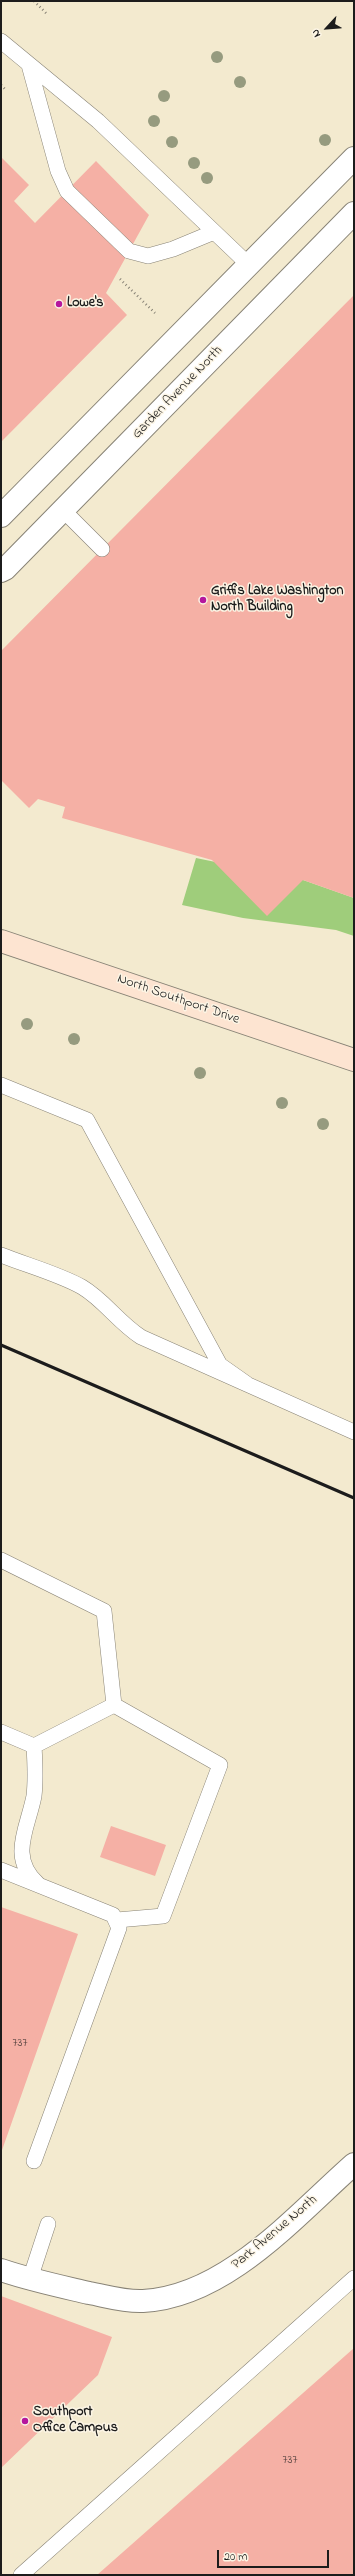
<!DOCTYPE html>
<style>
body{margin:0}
#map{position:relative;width:355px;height:2576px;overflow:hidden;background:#f3eacf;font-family:"Indie Flower",sans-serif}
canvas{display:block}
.frame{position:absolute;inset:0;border:2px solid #1c1c1c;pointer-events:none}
.north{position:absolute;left:307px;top:8px;width:40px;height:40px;-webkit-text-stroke:3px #fcf5e5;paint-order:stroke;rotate:244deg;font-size:11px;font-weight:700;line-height:16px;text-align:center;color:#1c1c1c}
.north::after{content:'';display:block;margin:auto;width:14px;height:18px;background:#1c1c1c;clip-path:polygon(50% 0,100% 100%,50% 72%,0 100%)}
.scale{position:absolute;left:217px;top:2550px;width:112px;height:18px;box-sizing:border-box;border:2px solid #1c1c1c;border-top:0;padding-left:5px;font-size:12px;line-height:14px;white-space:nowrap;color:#1c1c1c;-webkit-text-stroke:3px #fcf5e5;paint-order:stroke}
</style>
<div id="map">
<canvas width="355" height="2576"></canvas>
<div class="frame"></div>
<div class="north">N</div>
<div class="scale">20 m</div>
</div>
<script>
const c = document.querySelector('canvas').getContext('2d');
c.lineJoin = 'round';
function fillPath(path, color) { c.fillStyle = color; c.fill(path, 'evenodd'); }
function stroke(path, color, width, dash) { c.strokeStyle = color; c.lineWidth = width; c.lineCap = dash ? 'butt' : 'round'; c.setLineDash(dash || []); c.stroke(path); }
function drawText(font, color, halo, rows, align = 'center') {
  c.font = font + ' "Indie Flower",sans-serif'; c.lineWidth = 3; c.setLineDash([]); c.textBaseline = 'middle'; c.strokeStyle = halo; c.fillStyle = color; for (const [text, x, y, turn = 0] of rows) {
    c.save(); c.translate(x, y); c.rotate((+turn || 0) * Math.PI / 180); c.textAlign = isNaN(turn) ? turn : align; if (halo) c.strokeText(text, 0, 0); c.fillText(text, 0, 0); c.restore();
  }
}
const green = new Path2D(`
 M196,858L303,880L354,898V936L336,930L243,918L182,905Z`);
const building = new Path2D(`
 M1,157L29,185L14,201L35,223L96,161L149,215L106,293L127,315L1,442Z
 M354,295V898L303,880L267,916L212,860L62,818L65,807L38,799L29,808L1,780V651Z
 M111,1826L166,1845L155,1876L100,1857Z
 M1,1907L78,1934L1,2153Z
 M1,2296L112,2337L98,2375L1,2468Z
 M354,2348V2575H97Z`);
const path = new Path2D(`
 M34,1L47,14
 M1,85L6,90
 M120,279L155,313`);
const service = new Path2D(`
 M1,41L98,121L249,265
 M29,65L58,171L67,191L129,251L148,256L173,249L214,232
 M63,510L102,549
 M1,1085L87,1120L220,1365L247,1384
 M1,1255C26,1265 59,1274 82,1287C104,1300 118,1322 141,1337L354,1432
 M1,1560L104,1611L114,1705
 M1,1732L34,1746L114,1705L220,1765L163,1916L117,1920
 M34,1746C35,1762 36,1779 34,1796C28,1828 8,1857 38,1884
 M1,1870L113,1915L119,1928L34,2161
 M30,2279L48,2224
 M21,2575L354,2278`);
const tertiary = new Path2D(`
 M1,516L354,158
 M1,571L5,569L354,213
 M1,2270C30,2280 59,2286 89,2293C106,2296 124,2302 143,2301C226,2297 295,2216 354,2164`);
const secondary = new Path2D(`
 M1,941L354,1060`);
const rail = new Path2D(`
 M1,1345L354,1498`);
const trees = [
 [217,57],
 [240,82],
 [164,96],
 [154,121],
 [325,140],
 [172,142],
 [194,163],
 [207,178],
 [27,1024],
 [74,1039],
 [200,1073],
 [282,1103],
 [323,1124]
];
const markers = [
 [59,304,4,"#b5179e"],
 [203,600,4,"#b5179e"],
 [25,2421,4,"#b5179e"]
];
const numberNames = [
 ["737",20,2044],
 ["737",290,2461]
];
const poiNames = [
 ["Lowe's",67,304],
 ["Griffis Lake Washington",211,592],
 ["North Building",211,608],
 ["Southport",33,2413],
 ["Office Campus",33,2429]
];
const streetNames = [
 ["Garden Avenue North",178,393,-46],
 ["North Southport Drive",178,1000,19],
 ["Park Avenue North",275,2233,-40]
];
fillPath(green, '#9fcd7b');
fillPath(building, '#f5b0a5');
stroke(service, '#888376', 16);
stroke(tertiary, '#888376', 24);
stroke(secondary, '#888376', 24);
stroke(path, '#888376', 2.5, [1, 3]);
stroke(service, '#fff', 15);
stroke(tertiary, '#fff', 22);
stroke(secondary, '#fde4d1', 22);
stroke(rail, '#1c1c1c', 3);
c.fillStyle = '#969b7f';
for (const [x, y] of trees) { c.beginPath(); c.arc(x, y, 6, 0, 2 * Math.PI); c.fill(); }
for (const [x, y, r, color] of markers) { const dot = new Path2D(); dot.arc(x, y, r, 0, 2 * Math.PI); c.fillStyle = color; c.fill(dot); stroke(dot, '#fcf5e5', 1.5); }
drawText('12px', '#52413e', null, numberNames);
drawText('bold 14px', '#1c1c1c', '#fcf5e5', poiNames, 'left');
drawText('14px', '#1c1c1c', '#fcf5e5', streetNames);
</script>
